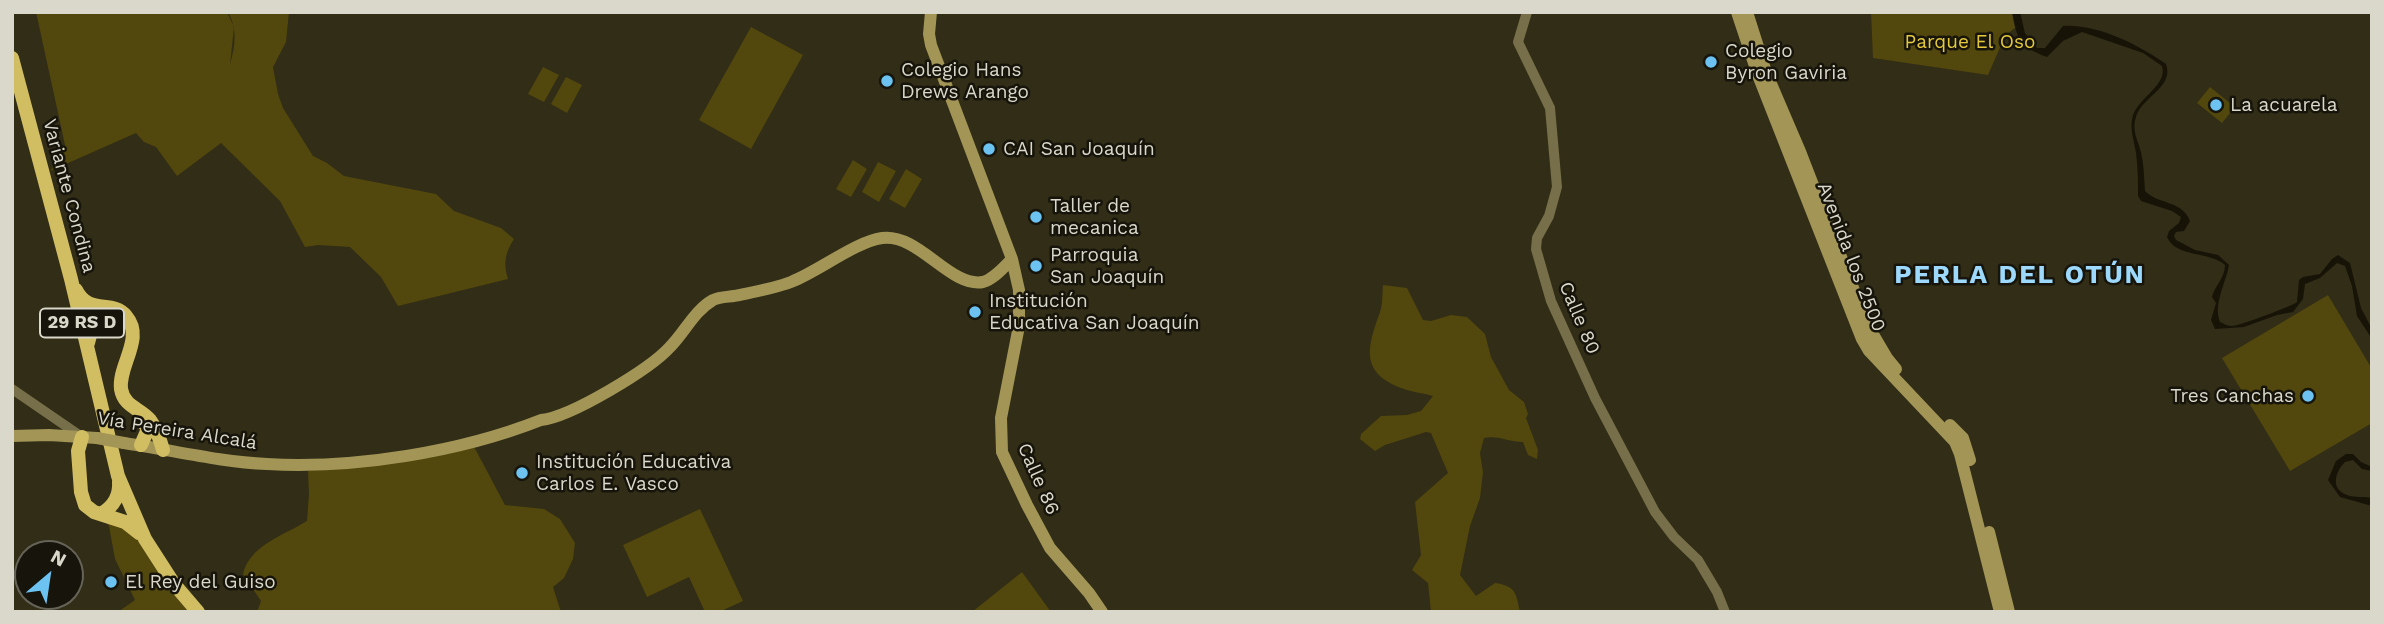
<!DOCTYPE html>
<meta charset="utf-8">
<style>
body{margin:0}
#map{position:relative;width:2384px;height:624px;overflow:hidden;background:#312d17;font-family:"Work Sans",sans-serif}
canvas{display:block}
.frame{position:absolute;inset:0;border:14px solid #dad8ca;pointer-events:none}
.north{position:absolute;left:14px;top:540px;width:70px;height:70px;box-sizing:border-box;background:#17150b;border:2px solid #656357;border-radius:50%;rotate:29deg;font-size:19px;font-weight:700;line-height:28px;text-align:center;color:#dad8ca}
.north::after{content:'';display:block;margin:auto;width:24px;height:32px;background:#6cc3f2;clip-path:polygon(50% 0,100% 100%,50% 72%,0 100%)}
</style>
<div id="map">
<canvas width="2384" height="624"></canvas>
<div class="frame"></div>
<div class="north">N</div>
</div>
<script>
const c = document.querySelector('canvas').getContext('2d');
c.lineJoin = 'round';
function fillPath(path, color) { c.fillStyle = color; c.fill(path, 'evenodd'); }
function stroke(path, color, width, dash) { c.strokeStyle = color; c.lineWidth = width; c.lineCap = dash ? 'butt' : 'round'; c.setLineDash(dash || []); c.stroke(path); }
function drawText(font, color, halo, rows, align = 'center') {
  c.font = font + ' "Work Sans",sans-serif'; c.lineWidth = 5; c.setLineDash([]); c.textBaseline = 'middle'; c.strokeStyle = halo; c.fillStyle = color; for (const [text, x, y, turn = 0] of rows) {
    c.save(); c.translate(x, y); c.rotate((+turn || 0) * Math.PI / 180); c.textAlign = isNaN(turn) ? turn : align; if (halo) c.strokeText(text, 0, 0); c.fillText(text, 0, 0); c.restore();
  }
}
const green = new Path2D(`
 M36,12H227L234,27L230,65C235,46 238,30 228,12H289L286,42L273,67L278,94L283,108L313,156L327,163L344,176L436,194L454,211L501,228L514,239C505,253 503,264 508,279L398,306L381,277L350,247L318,245L305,247L280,201L221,143L177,176L156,147L144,142L136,133L50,171L62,155L65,145Z
 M1871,12H2012L2016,27L2005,36L1988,75L1873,58Z
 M751,27L803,55L751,149L699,120Z
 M543,67L559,75L544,102L528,94Z
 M566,77L582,85L567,113L551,104Z
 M2210,87L2235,107L2222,123L2197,103Z
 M853,160L867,169L851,197L836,189Z
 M878,162L896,171L879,202L862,192Z
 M906,169L922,179L905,208L889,199Z
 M1383,285L1407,288L1423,320L1431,321L1451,315L1467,317L1485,334L1491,357L1509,390L1524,402L1528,414L1526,418L1538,450L1537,459L1528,455L1523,442C1508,442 1499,435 1484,438L1480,453L1483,472L1480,498L1470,526L1460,575L1476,596L1495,583C1516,586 1516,593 1520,612H1431L1428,583L1412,570L1421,555L1415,502L1448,473L1431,433L1426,432L1385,445L1375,451L1360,439L1361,434L1381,416L1407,415L1421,411L1433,396C1423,393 1411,392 1401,388C1360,372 1367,348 1380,312C1383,304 1382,294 1383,285Z
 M2328,295L2372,369V423L2290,471L2222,358Z
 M471,441L505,505L544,509L560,519L575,543L573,559L564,578L553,587L561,612H257L261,601L243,574C249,546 284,535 307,521L309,494L308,471L334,463Z
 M700,509L743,601L719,612H705L689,577L647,597L623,545Z
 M101,514L136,531L191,612H118L135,600L115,559L109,526Z
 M1022,572L1051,612H972Z`);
const water = new Path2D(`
 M2012,12H2020L2025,33L2037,48H2045L2063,26C2099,24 2138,45 2166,64C2174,86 2145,96 2137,114C2131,130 2137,137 2141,152C2144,165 2144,178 2145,191C2159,205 2182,200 2190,221L2184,231L2176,232L2174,236L2176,240L2195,250L2218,255L2229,265C2226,283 2213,304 2220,322C2223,323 2227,326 2231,326C2237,327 2292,306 2297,302L2299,280L2303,277L2320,274L2332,259L2338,255L2350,263L2361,308L2372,329V339L2357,316L2352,286L2345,266L2337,263L2320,278L2305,284L2303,299L2293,312L2277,315L2244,327L2215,329L2211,320L2216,303L2212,297C2215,285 2225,278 2225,265C2210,251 2176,258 2167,237L2169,231L2179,223L2181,217L2172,211L2141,201L2138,196C2138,182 2138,167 2136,153C2134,139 2129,129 2133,115C2140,97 2168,84 2162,66L2143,53L2082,32L2063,41L2047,57C2020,47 2017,40 2012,12Z
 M2346,454H2353L2361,462L2372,467V471L2362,469L2353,460L2345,462C2335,472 2330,489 2347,495C2355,498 2364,496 2371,498L2372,506L2340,497L2328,480L2336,461Z`);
const tertiary = new Path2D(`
 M1527,12L1518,42L1550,108L1557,187L1549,216L1537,238L1536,249L1551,301L1595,398L1655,512L1674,537L1698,560L1717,592L1725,612
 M12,389L82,437`);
const secondary = new Path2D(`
 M931,12L929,34L931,45L1012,259L1019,290V326L1001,418L1002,452L1027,505L1050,548L1089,593L1102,612
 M1737,12L1758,75L1862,339L1869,351L1955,442L1960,454L2000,612
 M1747,12L1766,72L1799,149L1867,324L1887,358L1896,369
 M1950,425L1963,438L1970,460
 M12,436L49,435L97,438
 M124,443C172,450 219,462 267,464C355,469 460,452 541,420C571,417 650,369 670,347C685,332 694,311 713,300C719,297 727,297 734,296C753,292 773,289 791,282C819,271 855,242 882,238C919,233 950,288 983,282C994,279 1004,267 1012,259
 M1989,532L2009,612`);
const trunk = new Path2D(`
 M12,58L71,279L118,476L145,539L174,584L198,612
 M76,290C89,316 112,299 126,316C145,338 118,365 121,389C124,407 140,408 150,420C157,429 160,439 163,450
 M88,343L94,320L108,308
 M140,417L148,429L141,445
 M82,437L78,451L81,492L85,505L94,512L125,522L139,533
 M101,514C114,506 120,496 119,481`);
const secondaryBridge = new Path2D(`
 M97,438L124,443`);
const markers = [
 [1711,62,7,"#6cc3f2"],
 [887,81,7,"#6cc3f2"],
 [2216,105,7,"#6cc3f2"],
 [989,149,7,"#6cc3f2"],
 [1036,217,7,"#6cc3f2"],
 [1036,266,7,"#6cc3f2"],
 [975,312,7,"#6cc3f2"],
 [2308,396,7,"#6cc3f2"],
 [522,473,7,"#6cc3f2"],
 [111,582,7,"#6cc3f2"]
];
const shields = [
 [82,323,84]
];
const shieldNames = [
 ["29 RS D",82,323]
];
const parkNames = [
 ["Parque El Oso",1970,42]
];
const poiNames = [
 ["Colegio",1725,51],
 ["Byron Gaviria",1725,73],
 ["Colegio Hans",901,70],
 ["Drews Arango",901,92],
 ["La acuarela",2230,105],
 ["CAI San Joaquín",1003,149],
 ["Taller de",1050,206],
 ["mecanica",1050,228],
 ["Parroquia",1050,255],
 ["San Joaquín",1050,277],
 ["Institución",989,301],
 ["Educativa San Joaquín",989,323],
 ["Tres Canchas",2294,396,"right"],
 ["Institución Educativa",536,462],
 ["Carlos E. Vasco",536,484],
 ["El Rey del Guiso",125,582]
];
const streetNames = [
 ["Variante Condina",69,196,75],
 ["Avenida los 2500",1851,257,69],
 ["Calle 80",1579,318,67],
 ["Vía Pereira Alcalá",177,431,9],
 ["Calle 86",1038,479,66]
];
const districtNames = [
 ["PERLA DEL OTÚN",2020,275]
];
fillPath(green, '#52470c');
fillPath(water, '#171407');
stroke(tertiary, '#776f49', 10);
stroke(secondary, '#a29556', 12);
stroke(trunk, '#d2be62', 14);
stroke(secondaryBridge, '#a29556', 12);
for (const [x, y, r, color] of markers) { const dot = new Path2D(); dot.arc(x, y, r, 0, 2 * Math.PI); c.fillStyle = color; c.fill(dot); stroke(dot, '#17150b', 2.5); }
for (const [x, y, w] of shields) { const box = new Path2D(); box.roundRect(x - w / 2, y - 14.5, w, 29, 5); c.fillStyle = '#17150b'; c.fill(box); stroke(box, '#dad8ca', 2); }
drawText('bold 18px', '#dad8ca', null, shieldNames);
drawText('19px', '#e4c93c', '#17150b', parkNames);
drawText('19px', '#dad8ca', '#17150b', poiNames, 'left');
drawText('19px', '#dad8ca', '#17150b', streetNames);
c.letterSpacing = '2px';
drawText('bold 26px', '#9cd9fd', '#17150b', districtNames);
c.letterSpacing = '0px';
</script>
